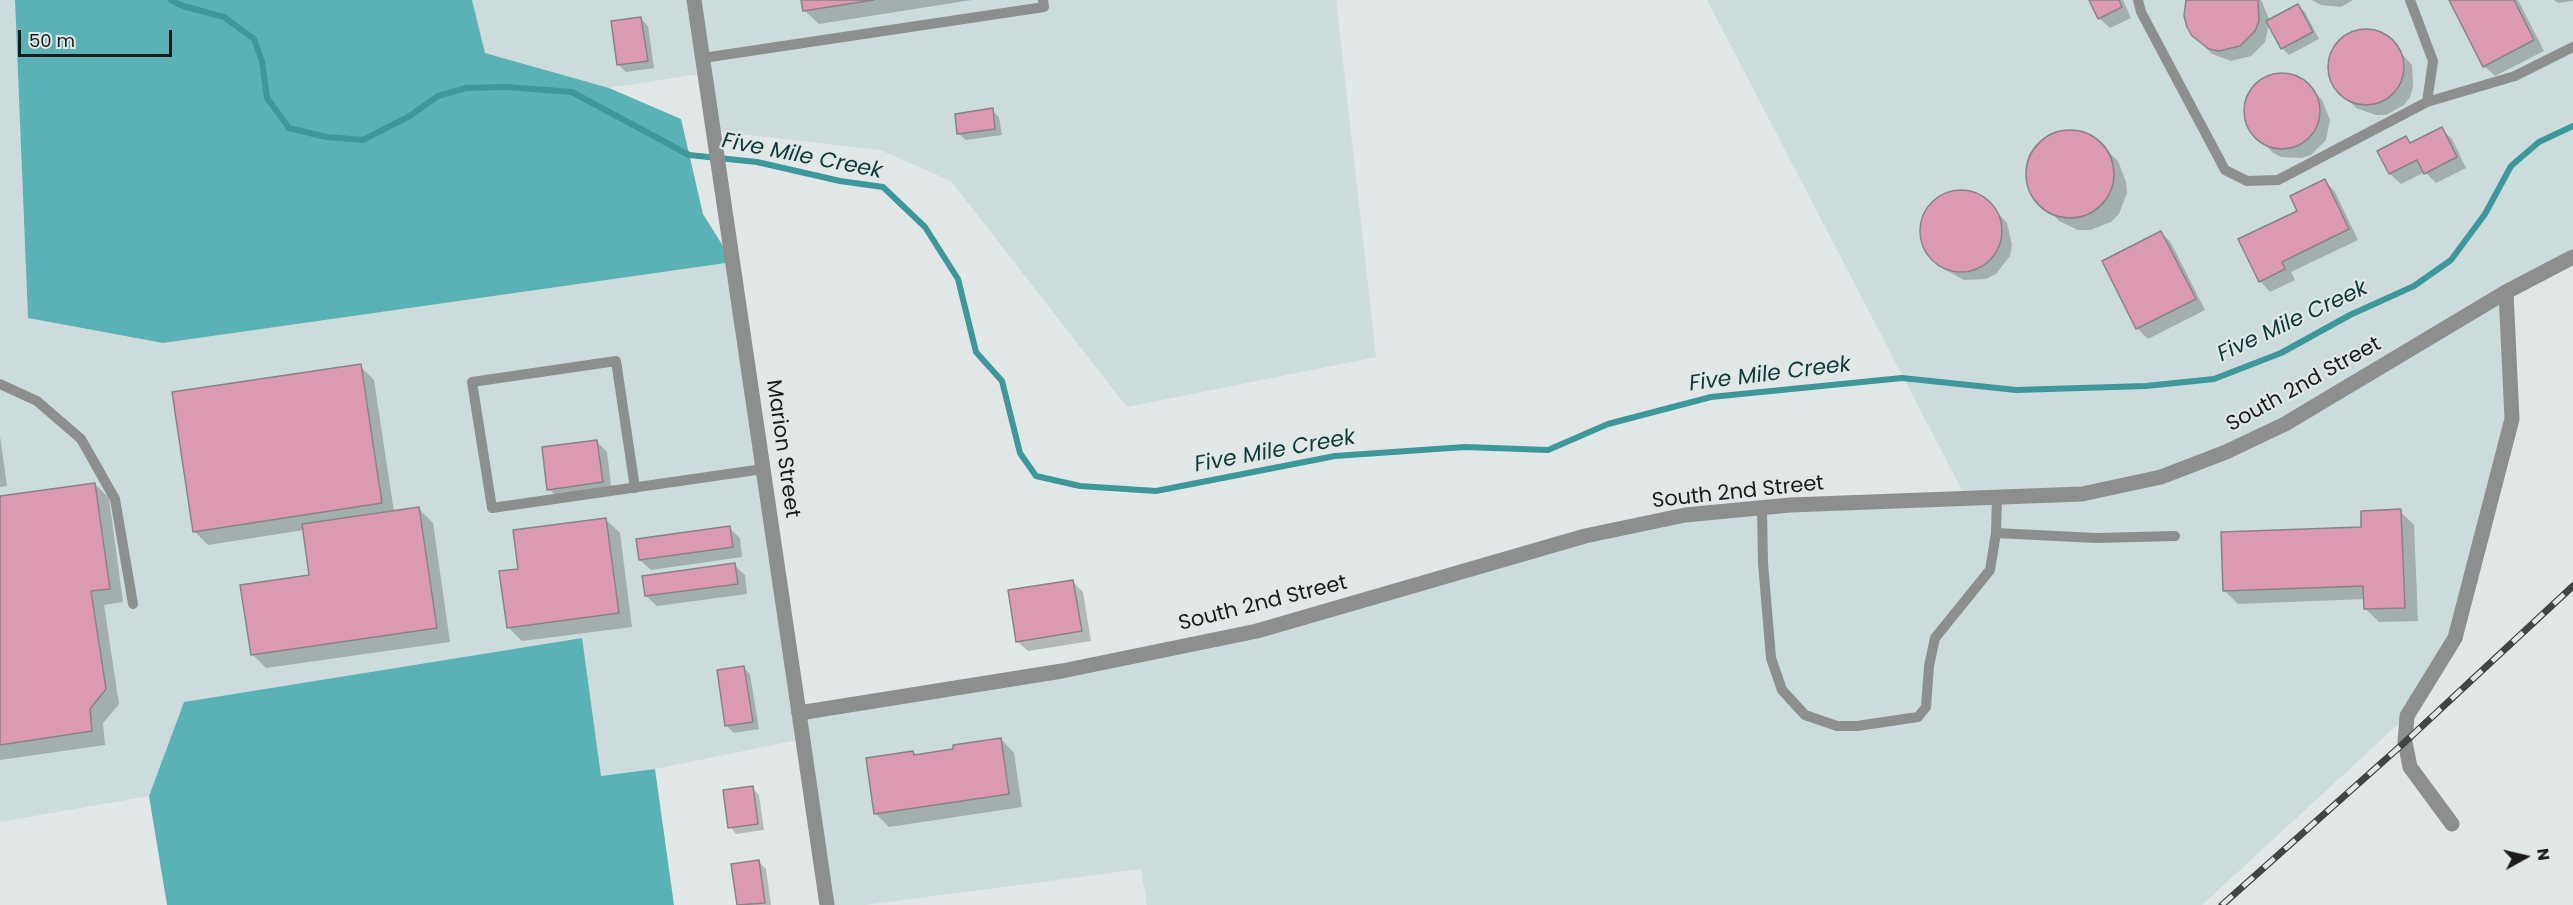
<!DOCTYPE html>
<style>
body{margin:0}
#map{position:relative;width:2573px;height:905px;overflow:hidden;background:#e1e7e7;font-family:Poppins,sans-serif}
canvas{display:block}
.north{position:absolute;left:2495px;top:827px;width:60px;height:60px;-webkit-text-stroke:4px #e1e7e7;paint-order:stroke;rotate:82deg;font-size:16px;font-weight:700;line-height:24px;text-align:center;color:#1a1c1c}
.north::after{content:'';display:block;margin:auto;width:21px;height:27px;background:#1a1c1c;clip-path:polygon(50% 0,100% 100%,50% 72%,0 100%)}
.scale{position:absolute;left:18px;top:30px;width:154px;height:27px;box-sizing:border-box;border:3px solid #1a1c1c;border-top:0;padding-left:8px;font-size:18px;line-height:21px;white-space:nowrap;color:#1a1c1c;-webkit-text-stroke:4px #e1e7e7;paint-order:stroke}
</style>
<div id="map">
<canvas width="2573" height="905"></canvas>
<div class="north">N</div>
<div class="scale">50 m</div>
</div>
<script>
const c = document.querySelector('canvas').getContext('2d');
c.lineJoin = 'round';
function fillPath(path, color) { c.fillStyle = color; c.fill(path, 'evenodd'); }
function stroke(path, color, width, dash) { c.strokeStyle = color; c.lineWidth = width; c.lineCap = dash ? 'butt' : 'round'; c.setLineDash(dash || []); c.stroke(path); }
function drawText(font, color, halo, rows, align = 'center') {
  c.font = font + ' Poppins,sans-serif'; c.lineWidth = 4.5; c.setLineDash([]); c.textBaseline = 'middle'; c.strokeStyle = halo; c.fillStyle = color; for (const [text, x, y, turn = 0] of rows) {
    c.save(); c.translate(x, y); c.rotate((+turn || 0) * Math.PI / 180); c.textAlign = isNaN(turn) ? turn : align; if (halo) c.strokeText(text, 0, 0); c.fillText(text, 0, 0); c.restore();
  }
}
const built = new Path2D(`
 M0,0H15L28,318L163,343L733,262L799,713L1257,631L1685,515L1966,498L1707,0H2573V256L2506,292L2512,419L2455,638L2407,716L2202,905H1147L1141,869L865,905H827L803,739L655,769L601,776L581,638L184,702L149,796L0,822Z
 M472,0H1336L1376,357L1127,407L951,181L880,150L714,131L705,73L609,88L485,53Z`);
const forest = new Path2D(`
 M15,0H472L485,53L609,88L681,119L703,214L733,262L163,343L28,318Z
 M582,638L601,776L655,769L674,905H167L149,796L184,702Z`);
const shadow = new Path2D(`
 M803,0H972L819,24L805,11Z
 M2091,0H2123L2131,18L2110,28L2099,18Z
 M2189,0H2261L2270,21L2298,6L2305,12L2319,39L2289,55L2282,48L2269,24L2265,42L2251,56L2231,61L2212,54L2201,43Z
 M2312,0H2311H2353L2341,7L2321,5Z
 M2451,0H2518L2544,51L2495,76L2484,66Z
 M2554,0H2573V1L2558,3Z
 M641,19L648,26L654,68L626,72L619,65Z
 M2366,31L2387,37L2412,65L2413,87L2410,97L2404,105L2386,115H2376L2356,108L2332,81L2330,71L2334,51L2339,43L2347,36Z
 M2283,74L2303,81L2311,88L2322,100L2330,120L2326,140L2311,155L2302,158L2281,157L2272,152L2248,125L2246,115V105L2256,86L2263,80Z
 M992,110L999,117L1002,135L966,140L959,134Z
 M2442,129L2452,139L2466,168L2436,183L2425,172L2401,184L2390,174L2379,151L2406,138L2412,144Z
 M2063,132L2085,134L2094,139L2118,161L2126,182L2127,193L2119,214L2111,222L2090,230H2078L2059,221L2031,190L2028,180L2031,159L2035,150L2052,135Z
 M2325,181L2335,192L2358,240L2291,272L2295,280L2270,292L2260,281L2299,211Z
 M1959,191L1969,192L1989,203L2007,223L2012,245L2010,256L1996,274L1986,279L1964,280L1944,269L1926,248L1922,226L1925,215L1938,198Z
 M2161,232L2171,243L2205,310L2148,339L2137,328L2104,262Z
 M360,366L374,380L394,512L419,509L433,523L450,642L266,668L252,654L311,576L304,530L208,545L194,531Z
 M0,436L7,486L0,487Z
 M597,442L607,452L612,493L559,499L549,489Z
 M95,484L109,498L123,602L104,605L119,704L103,723L105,745L0,760V498Z
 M2400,511L2414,525L2418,621L2379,622L2365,608V599L2238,604L2224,590Z
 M606,520L620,533L632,627L522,641L508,627Z
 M729,528L740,538L742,557L651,570L640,560Z
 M734,565L745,575L747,594L657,606L646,596Z
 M1073,582L1083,592L1091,641L1028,651L1017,641Z
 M744,668L750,674L759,729L734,733L727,726Z
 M1001,739L1014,753L1022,807L889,827L875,813L913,752L917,756L955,751Z
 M752,788L759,795L764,830L736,834L730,827Z
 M759,862L766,869L771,905H738L733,865Z`);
const stream = new Path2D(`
 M171,0L183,6L224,17L254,39L262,61L267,98L289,128L326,137L363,140L408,117L438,96L466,88L506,87L572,92L689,155L757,162L840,181L883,187L925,227L958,279L976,352L1002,381L1020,453L1036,476L1080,486L1156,491L1335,456L1465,447L1548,450L1608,424L1711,397L1902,378L2016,390L2146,386L2214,379L2281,353L2350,315L2414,286L2451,260L2485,214L2511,166L2539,142L2573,126`);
const building = new Path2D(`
 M801,0H874L803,11Z
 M2089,0H2119L2122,7L2098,19Z
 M2186,0H2258L2259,21L2255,31L2240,46L2219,51L2209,49L2192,36L2187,27L2184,16Z
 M2449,0H2514L2534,40L2483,67Z
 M2298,4L2313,32L2281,49L2266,21Z
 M641,17L648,61L617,65L611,21Z
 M2328 67a38 38 0 1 1 76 0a38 38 0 1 1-76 0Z
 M2244 111a38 38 0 1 1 76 0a38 38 0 1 1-76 0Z
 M993,108L995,129L957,134L955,114Z
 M2442,127L2457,157L2424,174L2417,160L2389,174L2377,151L2406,136L2410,143Z
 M2026 174a44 44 0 1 1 88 0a44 44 0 1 1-88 0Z
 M2325,179L2349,229L2282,262L2285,269L2259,282L2238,239L2297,211L2290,196Z
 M1920 231a41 41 0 1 1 82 0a41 41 0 1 1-82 0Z
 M2161,231L2196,299L2136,329L2102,261Z
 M361,364L382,503L193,532L172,392Z
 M597,440L603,482L547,490L542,447Z
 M95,483L110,589L91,591L106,689L90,709L92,731L0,745V496Z
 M419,507L437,628L251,655L240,585L309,575L302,524Z
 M2401,509L2405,608L2364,609L2363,586L2223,591L2221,532L2361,527V511Z
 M606,518L619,613L507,628L499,571L518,569L513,530Z
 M730,526L733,547L639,560L636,539Z
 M735,563L738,584L645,596L642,576Z
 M1073,580L1082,631L1016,642L1008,590Z
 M744,666L753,722L725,726L717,670Z
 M1001,738L1009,794L874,814L866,758L913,751L914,755L953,749V745Z
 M753,786L758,824L728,828L723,790Z
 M759,860L765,903L737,905L731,864Z`);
const service = new Path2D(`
 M2138,0L2141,12L2225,170L2247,181L2278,180L2427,102L2433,61L2410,0
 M703,58L1044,7L1043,0
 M2427,102L2515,76L2573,47
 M0,384L37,401L81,439L115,499L133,604
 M635,488L616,361L472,382L492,508L763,469
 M1997,497L1996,533L2096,538L2175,536
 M1762,508L1763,563L1771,658L1782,690L1805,715L1837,726H1857L1918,717L1926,707L1929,666L1935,638L1990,570L1996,533`);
const minor = new Path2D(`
 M799,713L827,905
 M2452,824L2410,767L2405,742L2407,716L2455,638L2512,419L2506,292`);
const tertiary = new Path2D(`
 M694,0L799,713L1062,671L1257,631L1585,536L1685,515L1790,505L2082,494L2161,477L2226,452L2285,424L2506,292L2573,257`);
const rail = new Path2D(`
 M2222,905L2405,742L2573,586`);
const streetNames = [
 ["South 2nd Street",2304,385,-29],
 ["Marion Street",782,449,82],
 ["South 2nd Street",1738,493,-6],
 ["South 2nd Street",1263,604,-14]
];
const waterNames = [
 ["Five Mile Creek",802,157,11],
 ["Five Mile Creek",2293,322,-25],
 ["Five Mile Creek",1770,375,-7],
 ["Five Mile Creek",1275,452,-10]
];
fillPath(built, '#ccdbdb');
fillPath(forest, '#5bb2b4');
fillPath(shadow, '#0003');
stroke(stream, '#3e9798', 6);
fillPath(building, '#dc9ab2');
stroke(building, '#888485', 1.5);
stroke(service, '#8d8f8f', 10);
stroke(minor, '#8d8f8f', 15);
stroke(tertiary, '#8d8f8f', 15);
stroke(rail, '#424545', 7);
stroke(rail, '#e1e7e7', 4.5, [14]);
drawText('21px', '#1a1c1c', '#e1e7e7', streetNames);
drawText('italic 22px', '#0f393a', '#e1e7e7', waterNames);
</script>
